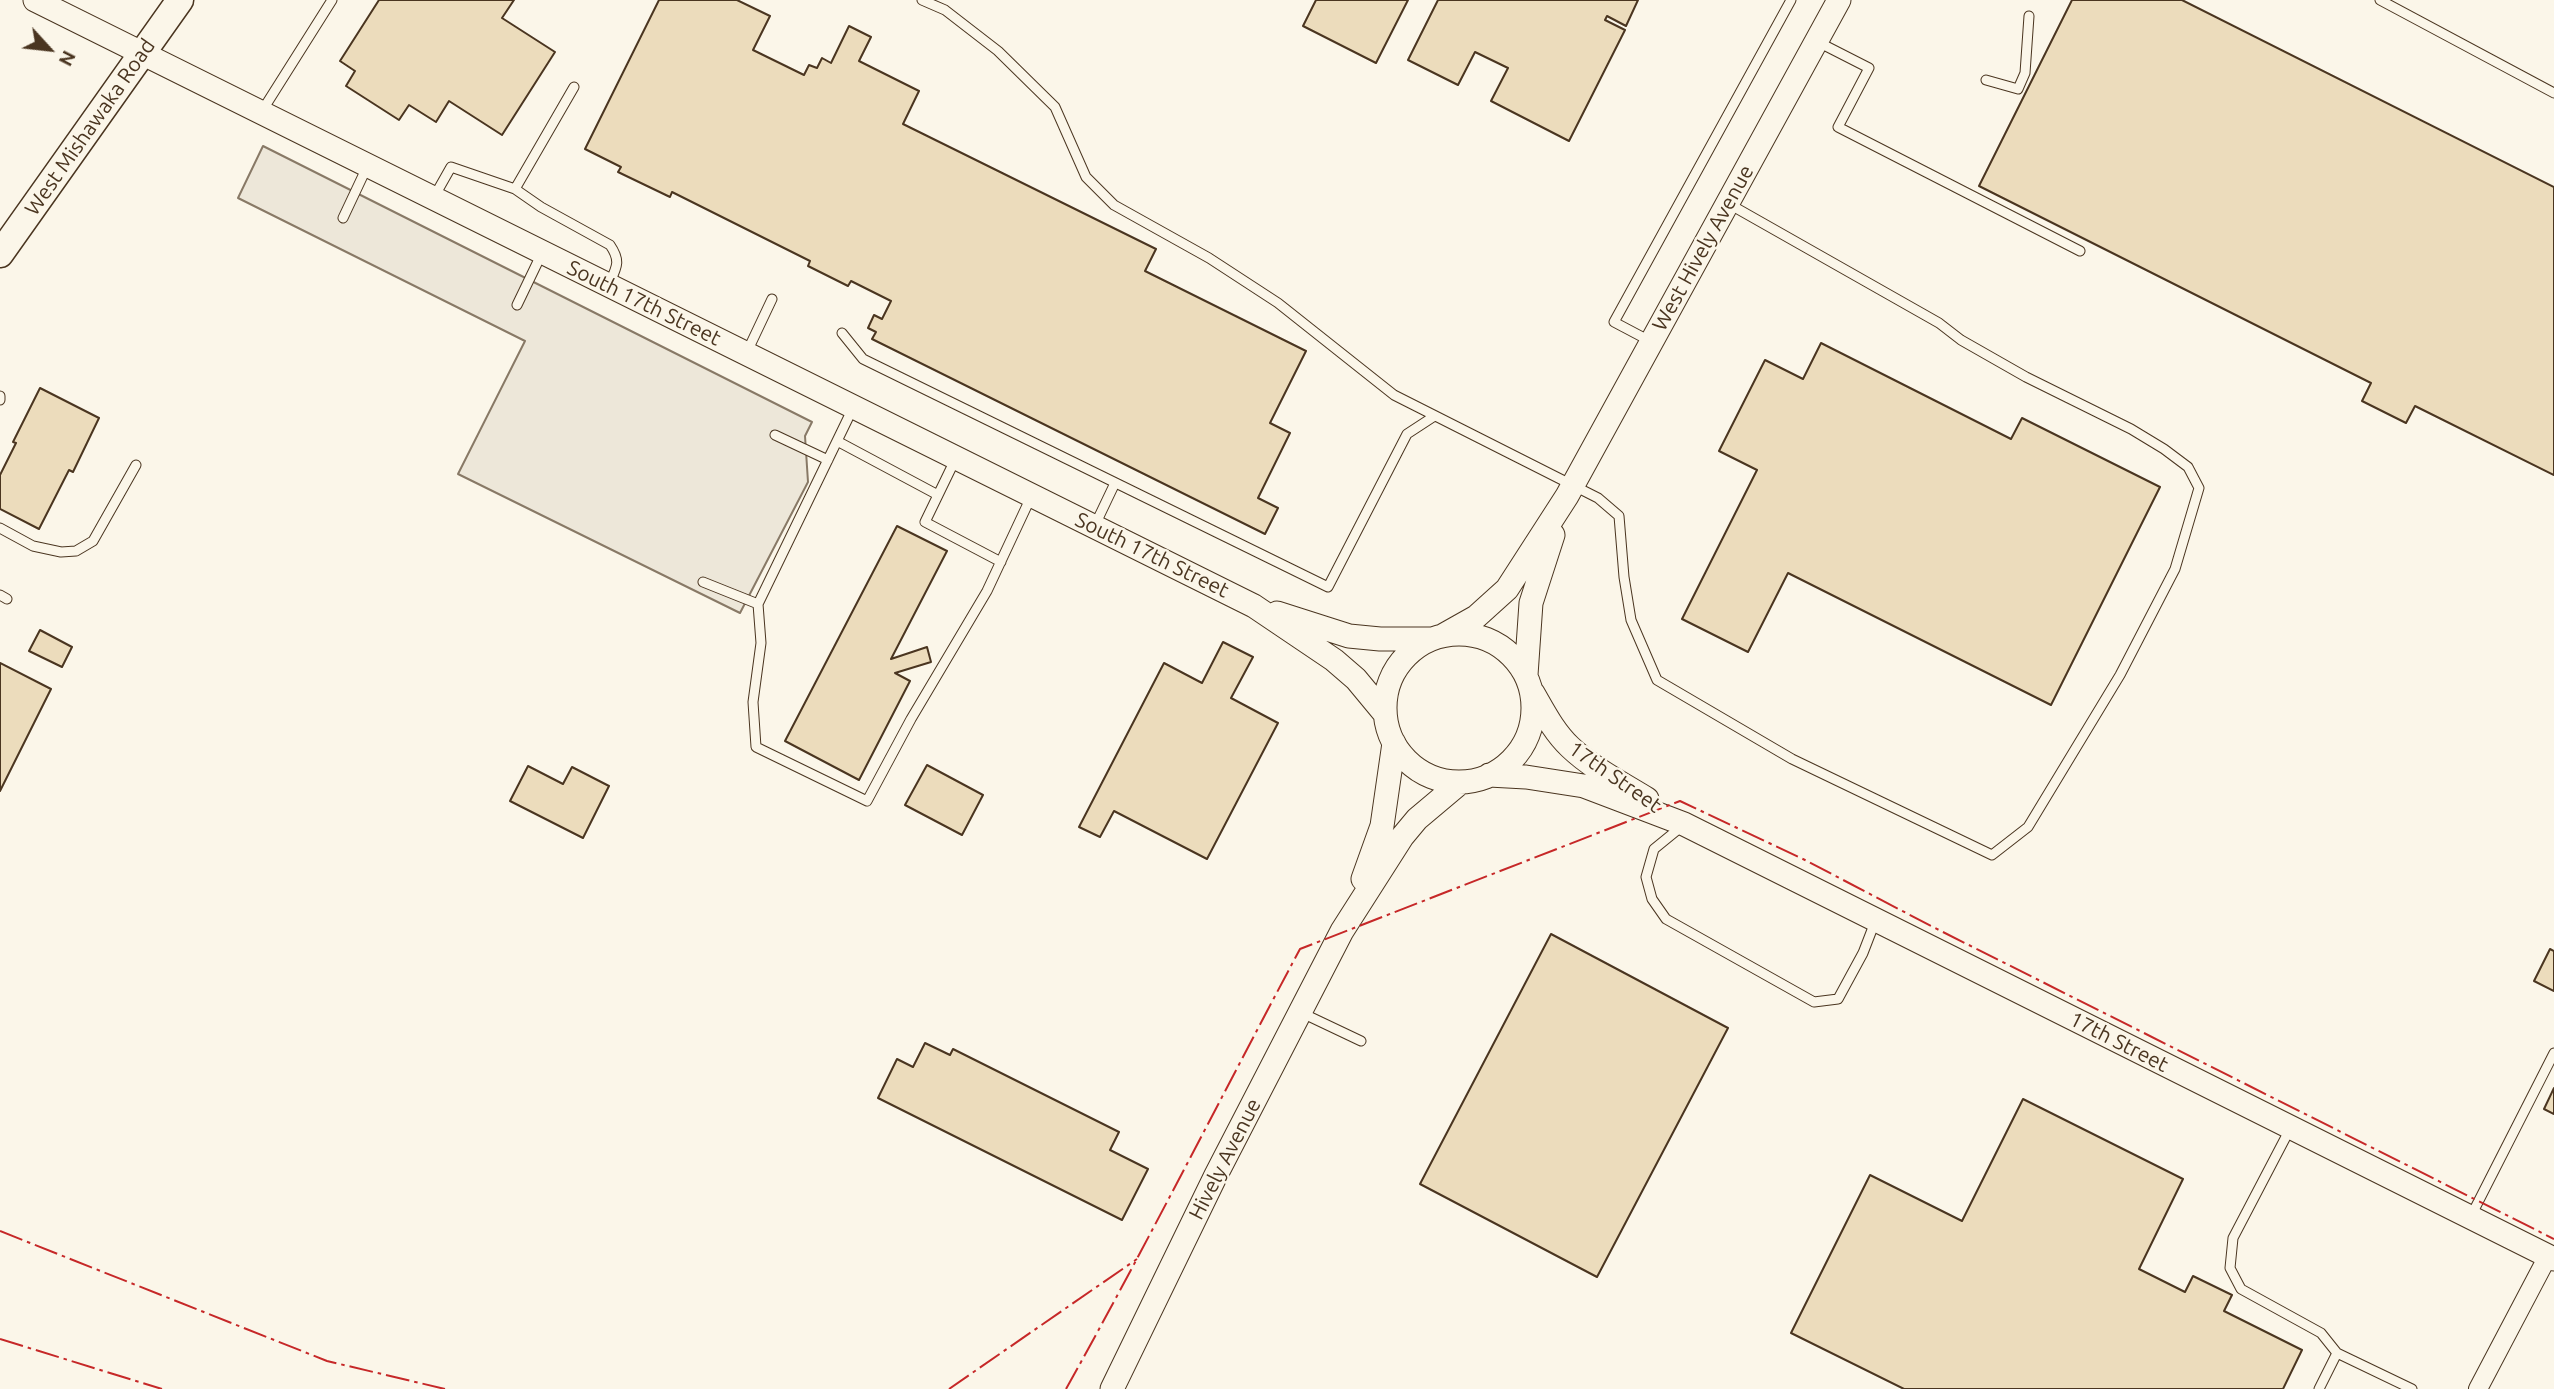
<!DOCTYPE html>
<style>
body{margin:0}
#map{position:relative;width:2554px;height:1389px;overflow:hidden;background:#fbf6e9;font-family:Ubuntu,sans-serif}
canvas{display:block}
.north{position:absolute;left:14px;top:14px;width:70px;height:70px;-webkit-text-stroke:5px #fbf6e9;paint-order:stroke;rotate:117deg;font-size:19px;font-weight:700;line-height:28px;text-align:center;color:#4a3520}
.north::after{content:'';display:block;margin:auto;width:24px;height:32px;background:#4a3520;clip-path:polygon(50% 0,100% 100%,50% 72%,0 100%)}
</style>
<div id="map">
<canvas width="2554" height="1389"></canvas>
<div class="north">N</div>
</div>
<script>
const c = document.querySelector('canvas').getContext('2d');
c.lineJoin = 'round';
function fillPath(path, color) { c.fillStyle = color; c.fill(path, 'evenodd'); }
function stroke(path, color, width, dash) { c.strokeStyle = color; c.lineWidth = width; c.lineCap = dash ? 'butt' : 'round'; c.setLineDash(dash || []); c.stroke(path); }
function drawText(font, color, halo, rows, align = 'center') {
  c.font = font + ' Ubuntu,sans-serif'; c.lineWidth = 5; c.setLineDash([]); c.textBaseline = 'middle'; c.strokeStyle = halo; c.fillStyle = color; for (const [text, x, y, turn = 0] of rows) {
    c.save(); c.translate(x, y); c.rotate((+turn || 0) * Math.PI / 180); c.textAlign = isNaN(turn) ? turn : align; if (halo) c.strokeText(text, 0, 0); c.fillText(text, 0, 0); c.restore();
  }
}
const parking = new Path2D(`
 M263,146L812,422L805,436L808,482L740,613L458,474L525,341L238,198Z`);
const building = new Path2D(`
 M379,0H514L502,18L555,52L502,135L449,101L436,122L409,105L399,120L346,86L355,71L340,61Z
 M659,0H737L770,16L753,50L804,75L809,65L817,68L822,58L831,63L849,26L871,37L859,61L919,91L903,124L1156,249L1145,271L1306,351L1270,423L1290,433L1258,498L1278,508L1265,534L872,339L876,332L868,328L874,315L882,319L891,301L851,281L848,286L808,266L810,261L672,192L670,197L618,172L621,167L585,149Z
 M1316,0H1408L1376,63L1303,26Z
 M1438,0H1638L1626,26L1607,16L1605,20L1625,30L1569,141L1491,101L1508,68L1475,52L1458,85L1408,60Z
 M2072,0H2182L2554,187V475L2415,406L2406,423L2362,401L2371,383L1979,186Z
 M1821,343L2011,439L2022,418L2160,487L2051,705L1788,573L1748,652L1682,619L1757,470L1719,451L1765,360L1803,379Z
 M40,388L99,418L73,472L69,470L39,529L0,509V475L16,443L13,442Z
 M897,526L947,551L891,659L927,647L931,662L895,673L910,681L859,780L785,741Z
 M40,630L72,647L62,667L29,651Z
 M1223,642L1253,657L1231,698L1278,723L1207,859L1114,811L1100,837L1079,827L1164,663L1202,683Z
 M0,663L51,689L0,791Z
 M927,765L983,795L962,835L905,805Z
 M528,766L563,784L572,767L609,786L583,838L510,801Z
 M1551,934L1728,1028L1597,1277L1420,1184Z
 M2550,949L2554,951V991L2534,981Z
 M925,1043L950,1055L953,1049L1119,1132L1110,1150L1148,1169L1122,1220L878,1098L897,1059L913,1067Z
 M2554,1088V1114L2544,1109Z
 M2023,1099L2183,1179L2139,1269L2185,1292L2193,1276L2232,1295L2224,1311L2302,1350L2283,1389H1904L1791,1333L1870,1175L1962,1221Z`);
const service = new Path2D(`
 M922,0L945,10L998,51L1055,107L1086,177L1114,205L1209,258L1278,303L1394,395L1598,498L1619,516L1624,577L1631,620L1657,680L1792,759L1992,855L2028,827L2120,675L2175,569L2199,488L2188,467L2164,449L2131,429L2026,377L1961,340L1939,323L1729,204
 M2380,0L2554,93
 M1818,42L1869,68L1838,127L2080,251
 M1986,80L2018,89L2025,73L2029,16
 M262,111L332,0
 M515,189L574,87
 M434,197L451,167L515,189L541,207L610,245C621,261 617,267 609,284
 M343,218L367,167
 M517,305L542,253
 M842,333L863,359L1328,587L1407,434L1433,417
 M1650,341L1614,322L1791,0
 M746,354L772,299
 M0,396V400
 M853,408L758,604L761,643L753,702L756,747L867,801L911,719L987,591L1031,497
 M775,435L828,460
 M837,441L938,495
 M955,460L925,522L1001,562
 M1095,525L1115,483
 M0,528L33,546L61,552L76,551L93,541L136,465
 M703,582L758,604
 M0,595L7,599
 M1681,827L1654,849L1646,877L1652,899L1666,919L1814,1002L1838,999L1863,953L1875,922
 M1302,1013L1361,1041
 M2290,1129L2233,1238L2230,1268L2241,1289L2321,1333L2337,1353
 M2471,1216L2554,1053
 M2319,1389L2337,1353L2412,1389`);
const minor = new Path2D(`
 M2478,1389L2548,1256`);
const tertiary = new Path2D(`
 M35,0L1254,606L1334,660L1356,679L1385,714
 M1277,613L1349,636L1380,639H1431
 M1385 708a74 74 0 1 1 148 0a74 74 0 1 1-148 0Z
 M1444,635L1476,617L1507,589L1567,496L1839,0
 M1526,675L1531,603L1553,535
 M1533,693C1544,712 1554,732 1570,747C1592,768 1621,783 1647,799
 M1489,775L1526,777L1584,786L1684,824L2554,1259
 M1363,879L1382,826L1394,743
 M1112,1389L1216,1175L1342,931L1402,837L1417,819L1461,782`);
const secondary = new Path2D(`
 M0,254L180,0`);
const power = new Path2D(`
 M0,1231L327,1361L445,1389
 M0,1339L162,1389
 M949,1389L1137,1259
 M1066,1389C1147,1244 1222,1095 1300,949L1680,801L1805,860L1933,927L2554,1239`);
const streetNames = [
 ["West Mishawaka Road",90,127,-55],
 ["West Hively Avenue",1703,248,-61],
 ["South 17th Street",644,303,26],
 ["South 17th Street",1152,555,26],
 ["17th Street",1615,777,35],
 ["17th Street",2119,1042,27],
 ["Hively Avenue",1225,1159,-63]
];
fillPath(parking, '#ede7d9');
stroke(parking, '#887966', 2);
fillPath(building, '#ecdcbc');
stroke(building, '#4a3520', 2);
stroke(service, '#4a3520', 11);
stroke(minor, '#4a3520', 20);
stroke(tertiary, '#4a3520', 25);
stroke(secondary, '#4a3520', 29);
stroke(service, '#fbf6e9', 9);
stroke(minor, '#fbf6e9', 18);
stroke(tertiary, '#fbf6e9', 23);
stroke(secondary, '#fbf6e9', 26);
stroke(power, '#c62828', 2, [24, 5, 3.5, 5]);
drawText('21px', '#4a3520', '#fbf6e9', streetNames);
</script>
